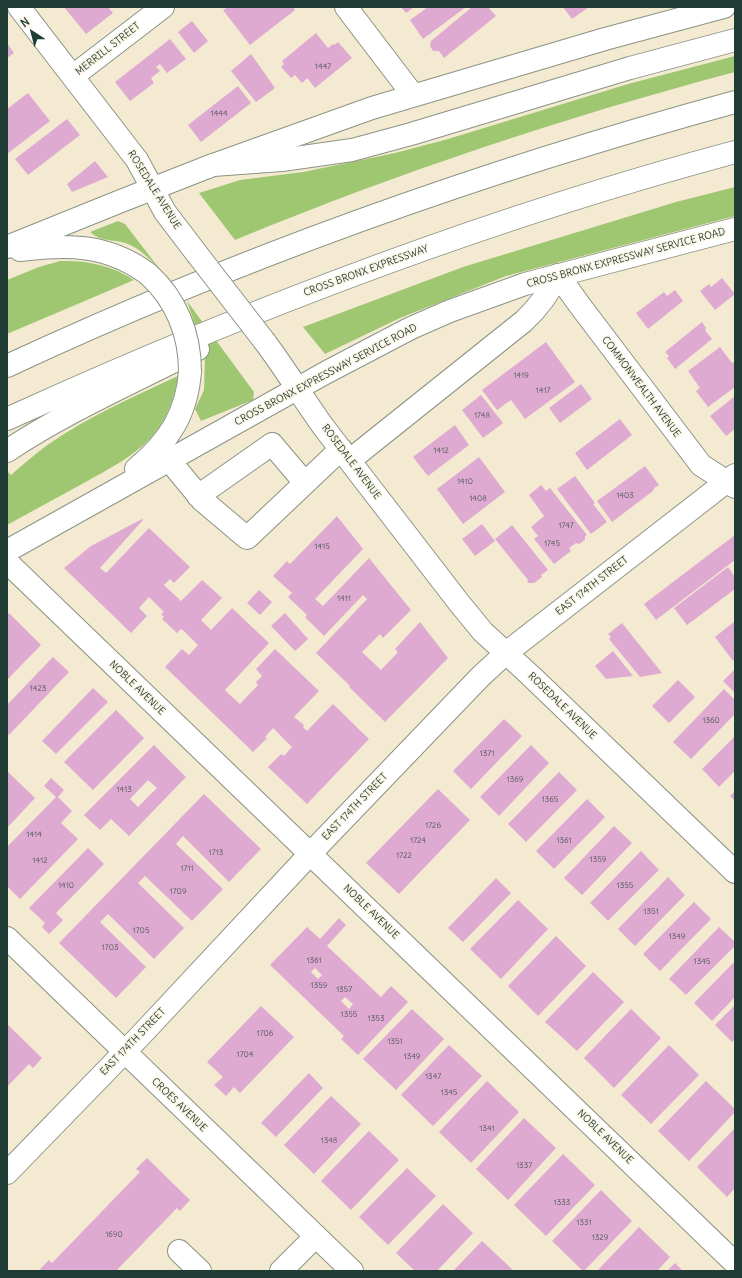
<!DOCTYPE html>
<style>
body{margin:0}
#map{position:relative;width:742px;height:1278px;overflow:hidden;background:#f4ead2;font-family:Delius,sans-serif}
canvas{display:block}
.frame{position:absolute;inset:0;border:8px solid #1f3d34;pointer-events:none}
.north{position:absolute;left:12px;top:12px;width:40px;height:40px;-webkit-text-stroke:3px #fcf5e5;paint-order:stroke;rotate:324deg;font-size:11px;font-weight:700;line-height:16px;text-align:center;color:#1f3d34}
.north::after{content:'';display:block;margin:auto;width:14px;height:18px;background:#1f3d34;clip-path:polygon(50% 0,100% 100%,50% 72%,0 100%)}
</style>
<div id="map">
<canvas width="742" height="1278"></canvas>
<div class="frame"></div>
<div class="north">N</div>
</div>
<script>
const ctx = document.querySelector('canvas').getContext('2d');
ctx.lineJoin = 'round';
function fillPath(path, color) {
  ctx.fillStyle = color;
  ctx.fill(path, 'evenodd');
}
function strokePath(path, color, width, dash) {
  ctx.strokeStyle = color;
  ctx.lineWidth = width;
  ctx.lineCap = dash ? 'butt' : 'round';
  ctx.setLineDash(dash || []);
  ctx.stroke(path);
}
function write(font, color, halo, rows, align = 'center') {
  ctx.font = font + ' Delius,sans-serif';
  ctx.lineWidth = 3;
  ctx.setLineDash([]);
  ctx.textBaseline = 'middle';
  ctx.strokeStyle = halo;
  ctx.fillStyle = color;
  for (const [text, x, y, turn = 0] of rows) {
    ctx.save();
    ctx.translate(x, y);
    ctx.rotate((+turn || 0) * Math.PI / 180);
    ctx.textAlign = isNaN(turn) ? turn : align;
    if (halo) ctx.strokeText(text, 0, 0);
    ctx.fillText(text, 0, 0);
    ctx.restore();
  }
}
fillPath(new Path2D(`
 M735,56V72C565,117 397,173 235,240L199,193L240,180L303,172L395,153L448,139L628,84Z
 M735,187V216L506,276L400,318L325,354L303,327L463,267L676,202Z
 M118,221L125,224L162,272C153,262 139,247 125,243C111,239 102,242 90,232Z
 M60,261C87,260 111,265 134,280L7,334V280L39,267Z
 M187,301L254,392L253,400L201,421L195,409L204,390L205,355Z
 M178,376C168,439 133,456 82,484C57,498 32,511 7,525V471L11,475C22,465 34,455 46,446C87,417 133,397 178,376Z`), '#9fc772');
fillPath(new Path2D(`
 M64,7H108L113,13L86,34Z
 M228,7H293L295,10L250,45L223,10Z
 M401,7H414L406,13Z
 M428,7H466L423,39L410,20Z
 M472,7H488L496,16L444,58L439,51H433L430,46L431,41Z
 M563,7H589L572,19Z
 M192,21L208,41L194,53L178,32Z
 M316,33L328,48L333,44L334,45L338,42L352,58L315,88L307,78L302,83L295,75L291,78L281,67L284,64L282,61Z
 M170,39L186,59L167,73L160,64L156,67L160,71L151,78L154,83L130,101L115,82Z
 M7,43L14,53L7,58Z
 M251,54L275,88L256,102L231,71Z
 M238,86L251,103L201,142L188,125Z
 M28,93L50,121L7,154V109Z
 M67,119L80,135L28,175L15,159Z
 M95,161L108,177L72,192L67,184Z
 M722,278L735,294L715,310L700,291L709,284L711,287Z
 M675,290L683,301L648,329L636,313L664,292L667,296Z
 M702,322L706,328L705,330L712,339L675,369L667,358L669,356L665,352Z
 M546,342L575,382L525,419L511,400L497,410L482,390Z
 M720,347L732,363L734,362L735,363V387L708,407L696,391L700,388L688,371Z
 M581,384L592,399L560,423L549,408Z
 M481,395L503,423L483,438L462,410Z
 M735,396V429L726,436L710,416Z
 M620,419L632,435L587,470L575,453Z
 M455,425L469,445L428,476L413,457Z
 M479,457L505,492L463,524L437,489Z
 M645,466L659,485L654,488L653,491L612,522L597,501Z
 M575,476L595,503L593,504L607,522L591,534L557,489Z
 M541,485L546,491L550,488L587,535L585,536V540L579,544L576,543L569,548L571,551L554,564L534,539L538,536L531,527L544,516L529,495Z
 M337,516L363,549L315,599L323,606L369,558L411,610L383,638L380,634L362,652L381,670L398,652L395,649L420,622L448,658L385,722L349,687L350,686L316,653L367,599L363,595L324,636L305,617L307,615L288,597L292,593L273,576L287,561L290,564Z
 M142,519L143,520L100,568L106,573L149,528L190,567L174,583L170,579L164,585L181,601L202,580L222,598L201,620L211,630L232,608L269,643L225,690L230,695L240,704L258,685L256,682L262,676L256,669L275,649L319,691L294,717L304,725L303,727L307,731L333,704L369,739L307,804L268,767L281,754L284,756L292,747L273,728L265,737L267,738L253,752L165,667L182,649L189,655L198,645L184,631L181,629L177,633L162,619L164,617L161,614L164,612L149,597L139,608L147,616L131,633L64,568L91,546Z
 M482,524L495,541L475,556L462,539Z
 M512,525L548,570L541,575L542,577L534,583H528L527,582L528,580L495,539Z
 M735,535V560L656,620L644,604Z
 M728,567L735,577V589L687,625L674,608Z
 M259,590L272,602L260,615L247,603Z
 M9,613L41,645L7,680V615Z
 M285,613L308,639L295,651L271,626Z
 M735,621V659L733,661L715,637Z
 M622,623L662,673L640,677L609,639L611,637L608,634Z
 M613,651L633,676L606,679L595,666Z
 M53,657L69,672L9,735L7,733V705Z
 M735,669V693L723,681Z
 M678,680L695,697L669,723L652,706Z
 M93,688L108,702L56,754L42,741Z
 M724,689L735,700V714L691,759L673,742Z
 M116,710L144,738L93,790L64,762Z
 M504,719L522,736L471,789L453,771Z
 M735,736V771L719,787L702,769Z
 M154,745L186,777L129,836L111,819L100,830L84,815ZM148,780L157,788L138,807L130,799Z
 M531,745L549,763L499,816L480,797Z
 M7,771L35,798L7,828Z
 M559,772L577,790L526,842L508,824Z
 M51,778L64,790L58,797L72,811L61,823L78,839L20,899L7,886V847L56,797L44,786Z
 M438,789L470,820L399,894L366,863Z
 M735,791V801L730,796Z
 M204,794L261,849L229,882L183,836L176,844L223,889L192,921L145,876L138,883L184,928L154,959L108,914L100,922L146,967L116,998L59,943Z
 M587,799L605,817L554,869L536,851Z
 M614,826L632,843L582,895L564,878Z
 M88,848L104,864L56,913L63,920L49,934L42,927L45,923L29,908Z
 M641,851L659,870L608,921L590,903Z
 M668,877L685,895L635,946L618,929Z
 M496,878L511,893L463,942L448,928Z
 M518,900L548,929L501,979L470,949Z
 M694,902L711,919L660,971L643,954Z
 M339,918L346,925L327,946L381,997L391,986L408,1002L358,1055L341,1039L344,1036L270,965L307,927L320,939ZM315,968L322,975L318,979L311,972ZM345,997L353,1004L349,1009L341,1001Z
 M719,927L735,942V946L686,995L669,979Z
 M556,936L586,966L538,1016L508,986Z
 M735,961V997L712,1021L694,1003Z
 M593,972L624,1002L577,1051L545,1022Z
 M735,1005V1039L732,1042L715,1025Z
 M261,1006L294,1037L240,1093L234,1087L226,1096L214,1085L223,1077L207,1062Z
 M412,1009L444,1039L396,1090L363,1059Z
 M631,1009L661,1038L614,1088L584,1058Z
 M7,1024L42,1058L33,1068L29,1064L7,1087Z
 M449,1045L482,1076L433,1126L401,1095Z
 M669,1045L699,1075L651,1124L621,1095Z
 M309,1073L323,1088L276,1137L261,1123Z
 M487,1081L519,1112L471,1163L439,1132Z
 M706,1081L735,1109V1112L689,1161L658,1131Z
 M331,1096L361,1124L314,1174L284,1145Z
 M524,1118L556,1148L508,1200L476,1169Z
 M735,1128V1188L727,1197L697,1167Z
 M369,1131L399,1160L351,1210L321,1181Z
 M563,1154L595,1185L546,1236L514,1205Z
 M147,1158L190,1200L180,1211L177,1208L116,1271H42L40,1269L49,1260L52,1263L140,1172L136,1169Z
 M407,1168L436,1196L388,1245L359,1217Z
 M601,1190L632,1221L584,1271H583L552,1241Z
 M443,1204L473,1233L437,1271H415L396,1253Z
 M639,1227L670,1257L657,1271H597Z
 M482,1241L512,1269L510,1271H453Z
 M675,1263L683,1271H667Z`), '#dfaad1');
const minor = new Path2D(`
 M19,7L137,160L165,212L197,254
 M346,7L413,95
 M73,76L163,7
 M265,342C286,370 304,400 325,429L460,604L483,632L530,675L735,872
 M169,460L202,500L247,538L341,449
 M350,460L524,321C539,307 549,293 558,275L581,307L701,465L735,487
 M198,496L272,444L305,483
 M7,562L735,1263
 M7,938L352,1271
 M179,1251L200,1271
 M281,1271L316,1236`);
const major = new Path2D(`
 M7,247L121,201L213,165L372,108L605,39L724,7
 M20,250C67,244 108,244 148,274
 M136,469C169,441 187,414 190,371
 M7,551L327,372L411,328L450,311L525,284L735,229
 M7,1173L142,1034L310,854L481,676L506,653L735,475`);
const highway = new Path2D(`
 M213,165L282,160L352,150L411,134L630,68L735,40
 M7,366C241,257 486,170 735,102
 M7,419C242,312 485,219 735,152
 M7,451C67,411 134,382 198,349`);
strokePath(minor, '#8a9483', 24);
strokePath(major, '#8a9483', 24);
strokePath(highway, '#8a9483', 24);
strokePath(minor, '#fff', 22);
strokePath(major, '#fff', 22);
strokePath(highway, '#fff', 22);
const minorBridge = new Path2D(`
 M197,254L265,342`);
const majorBridge = new Path2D(`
 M148,274C176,299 190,334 190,371`);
strokePath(minorBridge, '#8a9483', 24, []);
strokePath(majorBridge, '#8a9483', 24, []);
strokePath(minorBridge, '#fff', 22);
strokePath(majorBridge, '#fff', 22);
write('8px', '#4f585b', null, [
 ["1447",323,67],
 ["1444",219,114],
 ["1419",521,376],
 ["1417",543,391],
 ["1748",482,416],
 ["1412",441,451],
 ["1410",465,482],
 ["1403",625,496],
 ["1408",478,499],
 ["1747",566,526],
 ["1745",552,544],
 ["1415",322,547],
 ["1411",344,599],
 ["1423",38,689],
 ["1360",711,721],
 ["1371",487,754],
 ["1369",515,780],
 ["1413",124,790],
 ["1365",550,800],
 ["1726",433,826],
 ["1414",34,835],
 ["1724",418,841],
 ["1361",564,841],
 ["1713",216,853],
 ["1722",404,856],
 ["1359",598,860],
 ["1412",40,861],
 ["1711",187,869],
 ["1410",66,886],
 ["1355",625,886],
 ["1709",178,892],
 ["1351",651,912],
 ["1705",141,931],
 ["1349",677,937],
 ["1703",110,948],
 ["1361",314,961],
 ["1345",702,962],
 ["1359",319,986],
 ["1357",344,990],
 ["1355",349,1015],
 ["1353",376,1019],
 ["1706",265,1034],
 ["1351",395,1042],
 ["1704",245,1055],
 ["1349",412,1057],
 ["1347",433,1077],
 ["1345",449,1093],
 ["1341",487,1129],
 ["1348",329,1141],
 ["1337",524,1166],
 ["1333",562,1203],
 ["1331",584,1223],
 ["1690",114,1235],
 ["1329",600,1238]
]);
write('10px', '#1f3d34', '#fcf5e5', [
 ["MERRILL STREET",108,49,-38],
 ["ROSEDALE AVENUE",154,190,58],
 ["CROSS BRONX EXPRESSWAY SERVICE ROAD",626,258,-15],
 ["CROSS BRONX EXPRESSWAY",366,271,-20],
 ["CROSS BRONX EXPRESSWAY SERVICE ROAD",326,375,-28],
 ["COMMONWEALTH AVENUE",641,387,53],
 ["ROSEDALE AVENUE",351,462,53],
 ["EAST 174TH STREET",592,586,-38],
 ["NOBLE AVENUE",137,688,44],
 ["ROSEDALE AVENUE",562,706,44],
 ["EAST 174TH STREET",355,807,-46],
 ["NOBLE AVENUE",371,912,44],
 ["EAST 174TH STREET",133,1042,-46],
 ["CROES AVENUE",179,1105,44],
 ["NOBLE AVENUE",605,1137,44]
]);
</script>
